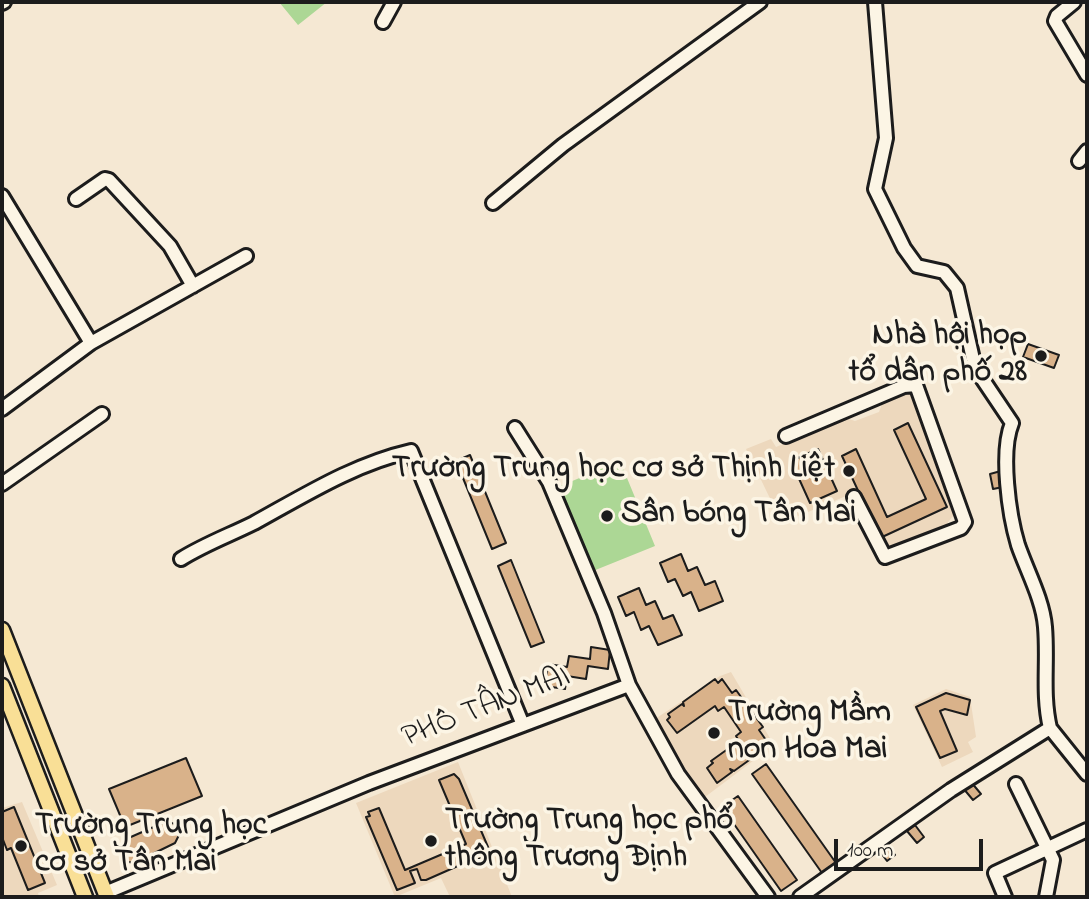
<!DOCTYPE html>
<meta charset="utf-8">
<style>
body{margin:0}
#map{position:relative;width:1089px;height:899px;overflow:hidden;background:#f5e8d3;font-family:"Indie Flower",sans-serif}
canvas{display:block}
.frame{position:absolute;inset:0;border:4px solid #1c1c1c;pointer-events:none}
.scale{position:absolute;left:834px;top:839px;width:149px;height:32px;box-sizing:border-box;border:4px solid #1c1c1c;border-top:0;padding-left:9px;font-size:21px;line-height:24px;white-space:nowrap;color:#1c1c1c;-webkit-text-stroke:5px #fcf5e5;paint-order:stroke}
</style>
<div id="map">
<canvas width="1089" height="899"></canvas>
<div class="frame"></div>
<div class="scale">100 m</div>
</div>
<script>
const ctx = document.querySelector('canvas').getContext('2d');
ctx.lineJoin = 'round';
function fillPath(path, color) {
  ctx.fillStyle = color;
  ctx.fill(path, 'evenodd');
}
function strokePath(path, color, width, dash) {
  ctx.strokeStyle = color;
  ctx.lineWidth = width;
  ctx.lineCap = dash ? 'butt' : 'round';
  ctx.setLineDash(dash || []);
  ctx.stroke(path);
}
function write(font, color, halo, rows, align = 'center') {
  ctx.font = font + ' "Indie Flower",sans-serif';
  ctx.lineWidth = 7;
  ctx.setLineDash([]);
  ctx.textBaseline = 'middle';
  ctx.strokeStyle = halo;
  ctx.fillStyle = color;
  for (const [text, x, y, turn = 0] of rows) {
    ctx.save();
    ctx.translate(x, y);
    ctx.rotate((+turn || 0) * Math.PI / 180);
    ctx.textAlign = isNaN(turn) ? turn : align;
    if (halo) ctx.strokeText(text, 0, 0);
    ctx.fillText(text, 0, 0);
    ctx.restore();
  }
}
fillPath(new Path2D(`
 M907,390L915,394L956,512L946,525L888,548L880,544L853,493L782,523L746,449L771,439L776,447L846,418L855,421L879,412L883,401Z
 M731,672L774,745L705,797L652,721L720,676Z
 M946,689L970,697L976,737L968,742L973,752L942,767L913,705Z
 M458,762L512,897H450L441,878L395,897L356,803Z
 M22,802L57,885L38,893L39,897H2V808Z`), '#edd8bd');
fillPath(new Path2D(`
 M279,2H327L298,25Z
 M620,461L655,546L593,571L558,487Z`), '#acd795');
const building = new Path2D(`
 M1028,344L1059,355L1054,368L1023,357Z
 M908,423L947,507L880,538L842,456L856,449L887,517L926,499L894,430Z
 M818,449L837,491L810,503L791,461Z
 M470,455L506,543L492,549L456,461Z
 M1008,469V486L993,489L990,474Z
 M681,554L688,571L697,567L705,585L715,581L723,601L699,611L691,592L683,596L675,579L668,582L660,563Z
 M511,560L544,642L531,647L498,566Z
 M639,588L646,605L655,601L663,619L673,615L682,635L658,645L649,626L641,630L634,612L626,616L618,597Z
 M591,647L610,650L608,669L588,666L586,679L567,676L565,689L545,686L548,664L567,667L569,656L590,659Z
 M715,679L718,683L722,679L732,693L736,690L763,727L759,730L768,743L764,745L766,748L734,771L730,769L732,772L717,783L707,768L713,763L711,761L739,741L736,736L741,732L724,707L718,711L715,706L677,733L667,720L670,717L668,714L682,704L684,706L683,702Z
 M946,693L970,700L967,715L945,709L940,711L957,751L940,758L916,707Z
 M186,758L202,796L125,827L109,789Z
 M766,764L836,863L822,873L752,774Z
 M454,774L459,779L491,854L469,863L464,851L460,852L464,862L460,865L426,880H421L417,869L410,871L415,883L397,890L366,817L370,816L368,812L379,808L405,870L466,844L439,780Z
 M971,782L981,794L973,800L963,788Z
 M738,796L797,880L781,891L722,807Z
 M14,807L45,883L28,890L11,848L7,850L2,837V812Z
 M165,822L176,824L180,833L175,843L134,863L123,861L118,851L124,840Z
 M915,825L924,837L917,843L907,831Z
 M885,843L895,855L887,861L878,849Z`);
fillPath(building, '#d9b28a');
strokePath(building, '#1c1c1c', 2);
const minor = new Path2D(`
 M875,2L886,138L875,189L904,248L917,266L944,272L957,288L975,368L1012,423C1000,452 1009,515 1018,545C1027,571 1043,600 1045,627C1048,662 1042,694 1050,728
 M1074,2L1057,16L1055,21L1087,75
 M2,3L4,2
 M383,22L394,2
 M1079,161L1087,151
 M2,196L91,343
 M76,199L105,179L109,180L170,246L193,286
 M493,203L563,145L760,2
 M2,409L91,343L246,256
 M515,428L549,482L604,613L629,685L678,774L768,897
 M786,436L904,386L916,385L965,522L961,528L885,557L854,497
 M2,484L102,414
 M181,559C205,544 230,535 254,523C305,495 354,464 411,451L523,725
 M1050,728L1087,774
 M1016,784L1053,860L1046,897
 M105,893L369,783L629,685
 M800,897L951,790L1050,728
 M1005,897L995,873L1087,830`);
const major = new Path2D(`
 M2,630L107,897
 M2,686L85,897`);
strokePath(minor, '#1c1c1c', 18);
strokePath(major, '#1c1c1c', 19);
strokePath(minor, '#fcf5e5', 12);
strokePath(major, '#f9df96', 14);
for (const [x, y, r, color] of [
 [1041,356,7,"#1c1c1c"],
 [849,471,7,"#1c1c1c"],
 [607,516,7,"#1c1c1c"],
 [714,733,7,"#1c1c1c"],
 [431,841,7,"#1c1c1c"],
 [21,846,7,"#1c1c1c"]
]) {
  const dot = new Path2D();
  dot.arc(x, y, r, 0, 2 * Math.PI);
  ctx.fillStyle = color;
  ctx.fill(dot);
  strokePath(dot, '#fcf5e5', 2.5);
}
write('bold 32px', '#1c1c1c', '#fcf5e5', [
 ["Nhà hội họp",1027,338,"right"],
 ["tổ dân phố 28",1027,375,"right"],
 ["Trường Trung học cơ sở Thịnh Liệt",835,471,"right"],
 ["Sân bóng Tân Mai",621,516],
 ["Trường Mầm",728,715],
 ["non Hoa Mai",728,752],
 ["Trường Trung học phổ",445,823],
 ["thông Trương Định",445,860],
 ["Trường Trung học",35,828],
 ["cơ sở Tân Mai",35,865]
], 'left');
write('32px', '#1c1c1c', '#fcf5e5', [
 ["PHỐ TÂN MAI",487,709,-21]
]);
</script>
